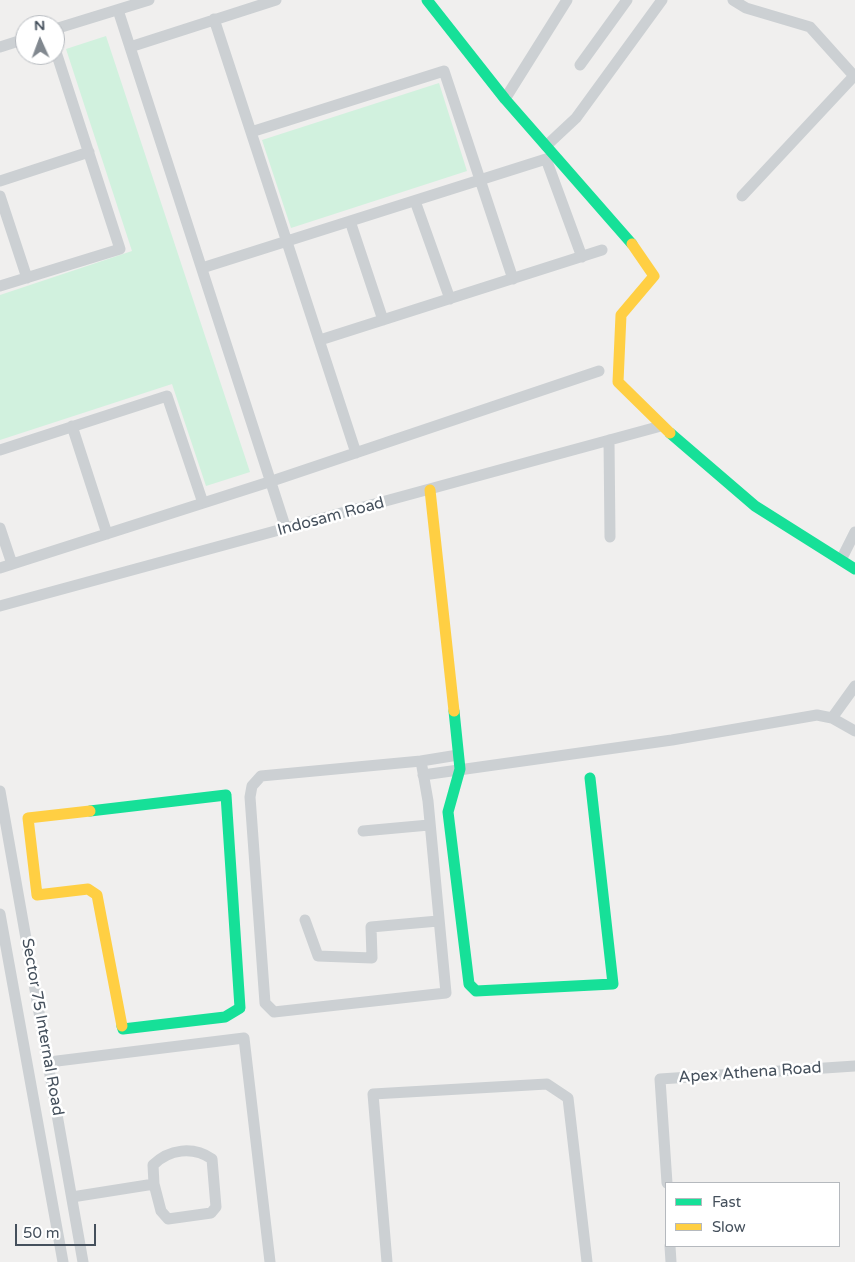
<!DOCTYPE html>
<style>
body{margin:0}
#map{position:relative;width:855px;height:1262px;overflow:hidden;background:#f0efee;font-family:"Varela Round",sans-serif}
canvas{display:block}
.legend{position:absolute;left:665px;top:1182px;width:175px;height:65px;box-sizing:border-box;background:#fff;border:1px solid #b5b9be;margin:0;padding:6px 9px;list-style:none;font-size:15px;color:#45505c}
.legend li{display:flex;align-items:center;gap:10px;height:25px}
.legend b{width:25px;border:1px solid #b5b9be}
.north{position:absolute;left:15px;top:15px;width:50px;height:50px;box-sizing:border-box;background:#fff;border:1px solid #b5b9be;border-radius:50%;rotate:358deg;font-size:14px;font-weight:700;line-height:20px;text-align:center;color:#45505c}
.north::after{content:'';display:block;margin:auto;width:18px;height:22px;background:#81888f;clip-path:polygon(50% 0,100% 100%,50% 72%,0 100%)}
.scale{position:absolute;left:15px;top:1224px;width:81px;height:22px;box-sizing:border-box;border:2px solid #45505c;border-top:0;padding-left:6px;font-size:15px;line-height:18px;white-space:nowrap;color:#45505c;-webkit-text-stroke:4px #fff;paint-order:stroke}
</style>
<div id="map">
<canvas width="855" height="1262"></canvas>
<ul class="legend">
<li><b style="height:6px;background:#16e098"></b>Fast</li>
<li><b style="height:6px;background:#ffcf43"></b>Slow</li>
</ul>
<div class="north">N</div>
<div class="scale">50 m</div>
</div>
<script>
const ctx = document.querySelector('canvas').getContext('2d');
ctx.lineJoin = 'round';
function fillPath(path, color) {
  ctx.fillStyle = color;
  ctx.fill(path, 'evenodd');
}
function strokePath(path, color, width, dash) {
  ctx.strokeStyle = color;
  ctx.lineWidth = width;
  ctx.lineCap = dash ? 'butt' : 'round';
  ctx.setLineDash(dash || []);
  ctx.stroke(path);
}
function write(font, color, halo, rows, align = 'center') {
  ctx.font = font + ' "Varela Round",sans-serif';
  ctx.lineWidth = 5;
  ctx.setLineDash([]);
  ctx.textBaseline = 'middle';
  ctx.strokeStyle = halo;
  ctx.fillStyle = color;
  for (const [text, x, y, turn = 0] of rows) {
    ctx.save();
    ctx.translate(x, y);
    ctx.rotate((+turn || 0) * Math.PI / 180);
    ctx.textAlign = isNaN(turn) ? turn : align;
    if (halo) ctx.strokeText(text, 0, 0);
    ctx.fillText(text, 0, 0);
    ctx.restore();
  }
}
fillPath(new Path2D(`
 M106,36L250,472L206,486L172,384L0,440V295L132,251L66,49Z
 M439,83L467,171L291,228L262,140Z`), '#d1f1de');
strokePath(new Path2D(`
 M733,0L746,8L810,27L855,77
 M118,10L286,529
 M214,19L356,453
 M55,29L149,0
 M0,47L25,39
 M130,47L276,0
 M580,65L627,0
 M505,99L567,0
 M251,132L444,71L513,279
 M546,146L576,118L662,0
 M0,181L89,152
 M0,196L27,278
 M742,196L854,76
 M415,201L450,299
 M350,221L383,320
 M202,268L546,159L582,257
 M0,286L120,249L55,49
 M320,340L602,250
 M72,426L107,534
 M609,440L610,537
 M0,450L167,396L203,503
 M0,528L12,564
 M841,560L855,532
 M0,568L272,481L599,371
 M0,606L661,426
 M832,718L855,686
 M421,761L428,801L446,993L274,1012L265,1003L250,797L252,786L261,776L421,761L458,755
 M423,775L672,740L817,715L832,718L855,731
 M0,791L83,1262
 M363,831L429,825
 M0,914L63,1262
 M305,920L318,956L372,958L371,927L438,921
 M49,1062L244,1038L270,1262
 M667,1183L660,1079L855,1066
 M72,1197L154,1184L153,1165C169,1149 193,1146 212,1159L216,1207L211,1213L168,1219L161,1211L154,1184
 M670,1246L671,1262
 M387,1262L373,1094L547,1084L568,1098L587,1262`), '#ccd0d3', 11);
strokePath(new Path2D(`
 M427,0L505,99L632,244
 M670,433L755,506L855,569
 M454,711L460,769L448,812L469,984L476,991L613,984L590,778
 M90,811L226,795
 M122,1026L123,1029L225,1017L240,1008L226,795`), '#16e098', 11);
strokePath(new Path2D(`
 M632,244L654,276L621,315L618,382L670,433
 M430,490L454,711
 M90,811L28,818L37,895L88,889L97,895L122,1026`), '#ffcf43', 11);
write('16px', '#45505c', '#fff', [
 ["Indosam Road",331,517,-15],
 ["Sector 75 Internal Road",42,1027,80],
 ["Apex Athena Road",750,1073,-4]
]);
</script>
